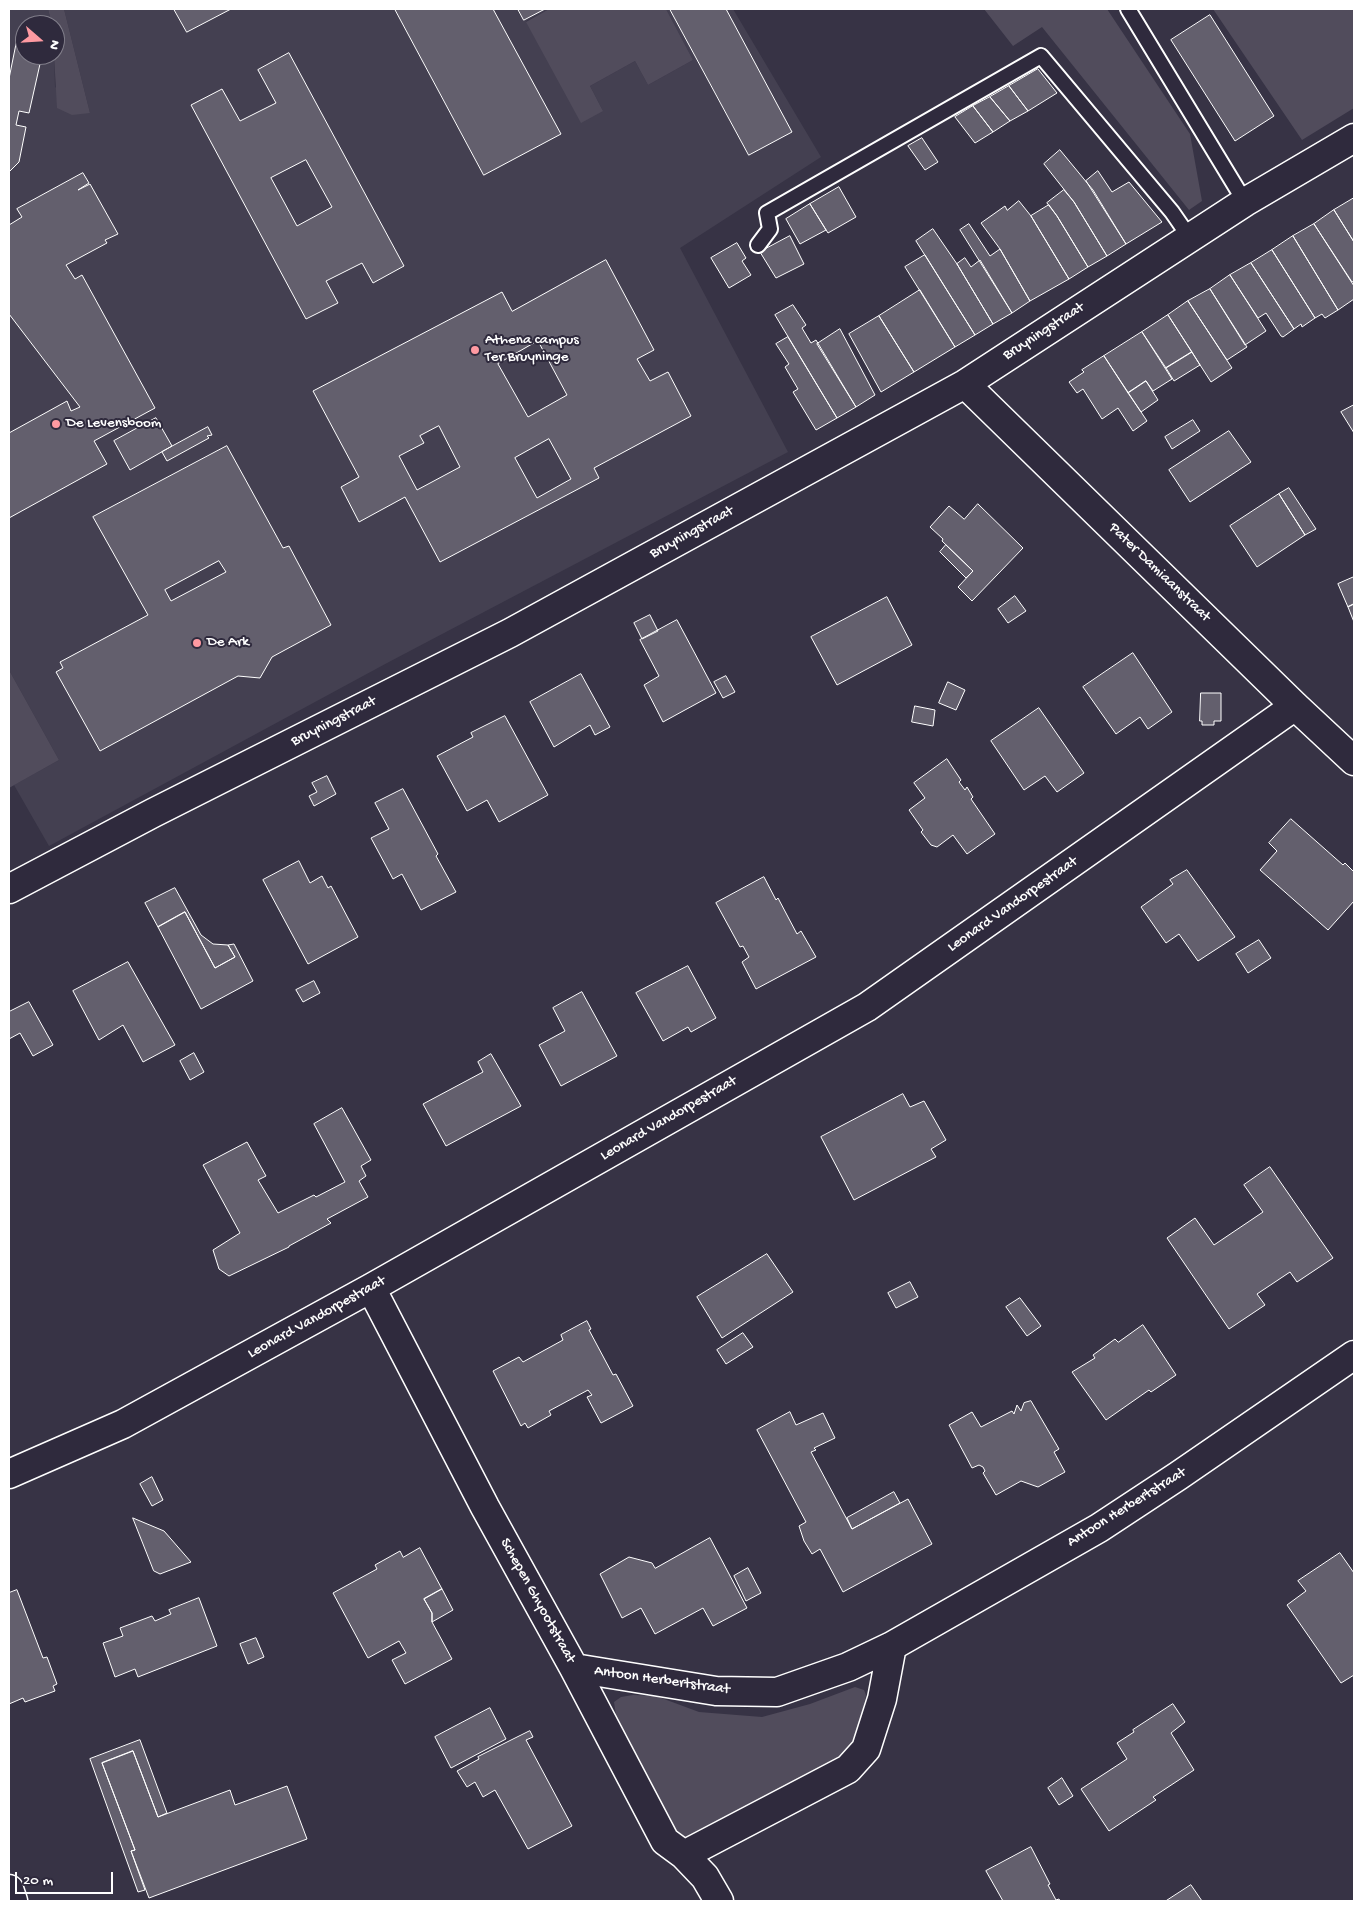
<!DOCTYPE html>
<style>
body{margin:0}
#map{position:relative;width:1363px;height:1910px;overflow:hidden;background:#373345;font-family:"Gochi Hand",sans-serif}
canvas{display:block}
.frame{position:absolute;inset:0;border:10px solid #fff;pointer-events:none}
.north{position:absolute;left:15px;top:15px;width:50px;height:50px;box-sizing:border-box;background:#2f2a3d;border:1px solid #827f8b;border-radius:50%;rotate:109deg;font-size:14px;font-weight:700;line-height:20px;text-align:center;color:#fff}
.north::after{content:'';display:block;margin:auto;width:18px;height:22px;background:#ff9aa2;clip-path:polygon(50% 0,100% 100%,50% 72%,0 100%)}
.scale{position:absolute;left:15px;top:1872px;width:98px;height:22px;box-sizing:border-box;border:2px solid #fff;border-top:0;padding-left:6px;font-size:15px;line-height:18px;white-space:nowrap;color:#fff;-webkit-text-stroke:4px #2f2a3d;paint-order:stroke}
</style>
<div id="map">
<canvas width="1363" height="1910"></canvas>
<div class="frame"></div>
<div class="north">N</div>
<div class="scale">20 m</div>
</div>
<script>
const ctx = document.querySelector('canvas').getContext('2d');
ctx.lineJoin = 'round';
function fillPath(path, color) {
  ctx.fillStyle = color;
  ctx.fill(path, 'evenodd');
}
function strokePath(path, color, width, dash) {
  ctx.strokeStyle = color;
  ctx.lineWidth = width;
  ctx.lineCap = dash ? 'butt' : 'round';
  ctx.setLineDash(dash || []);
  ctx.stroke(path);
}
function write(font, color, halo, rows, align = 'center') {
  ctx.font = font + ' "Gochi Hand",sans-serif';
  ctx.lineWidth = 4;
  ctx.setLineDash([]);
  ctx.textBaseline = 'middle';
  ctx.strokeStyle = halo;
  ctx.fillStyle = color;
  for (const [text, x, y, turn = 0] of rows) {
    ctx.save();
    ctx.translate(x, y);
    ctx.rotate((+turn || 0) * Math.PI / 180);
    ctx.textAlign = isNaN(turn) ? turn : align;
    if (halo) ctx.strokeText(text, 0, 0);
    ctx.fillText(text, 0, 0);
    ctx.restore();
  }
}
fillPath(new Path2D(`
 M9,9H48L52,25H25V55H54L55,87L90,113L64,9H549L526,21L603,111L590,86L635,61L648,85L693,60L666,9H733L821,157L680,248L788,452L387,663L49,846L14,785L59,760L9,670Z`), '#444051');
fillPath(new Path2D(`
 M48,9H64L90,113L72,115L57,108L54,55L55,25H52Z
 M549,9H666L693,60L648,85L635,61L590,86L603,111L581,123L526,22Z
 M984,9H1107L1190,134L1202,201L1189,210L1042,27L1013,46Z
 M1213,9H1354V108L1302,140Z
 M9,670L59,760L9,788Z
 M855,1687L864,1690L866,1695L857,1735L849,1752L689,1838L682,1840L677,1835L626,1734L617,1722L614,1702L621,1697L633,1695L656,1696L699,1712L762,1717L810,1704Z`), '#514c5c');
const building = new Path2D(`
 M174,9H231L187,32Z
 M395,9H493L561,134L484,175Z
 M518,9H545L524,20Z
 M670,9H726L792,132L749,155Z
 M1210,15L1274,116L1235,141L1171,40Z
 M19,31L25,32V55H42L29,113L19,111L16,125L26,127L19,162L9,172V79Z
 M289,53L404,266L373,283L362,263L326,281L338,303L306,319L191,105L222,89L240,121L276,103L258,70ZM306,160L332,207L297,226L271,178Z
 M1038,69L1057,93L1028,111L1009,86Z
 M1009,86L1028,111L1010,121L990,97Z
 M990,97L1010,121L993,132L973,106Z
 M973,106L993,132L975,143L955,117Z
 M922,138L938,162L925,170L908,146Z
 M1060,150L1093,190L1126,244L1107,256L1074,202L1044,164Z
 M1098,171L1112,192L1129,182L1162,222L1126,244L1086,181Z
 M83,173L89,183L78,190L90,184L118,234L105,240L107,243L66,265L75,279L82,275L155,408L94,441L107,464L9,518V433L67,401L71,411L80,407L9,314V225L22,217L17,209Z
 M839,187L856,217L828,233L810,204Z
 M1064,190L1074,202L1107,256L1088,267L1057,216L1047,203Z
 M1354,198V242L1334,210Z
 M1019,201L1031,216L1069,279L1030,301L1000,249L981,223L1005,206L1007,210Z
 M810,204L826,230L800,244L786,219Z
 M1049,205L1057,216L1088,267L1069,279L1031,216Z
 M1334,210L1354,242V281L1352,282L1314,224Z
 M969,224L990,256L1000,249L1030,301L1012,313L960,230Z
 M1314,224L1354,286V299L1338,310L1293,236Z
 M933,229L957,264L993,324L975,335L916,241Z
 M790,236L804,264L776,278L760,252Z
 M1293,236L1338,310L1325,318L1322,314L1315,318L1272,250Z
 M737,243L746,258L742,261L751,275L729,288L711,258Z
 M1272,250L1315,318L1302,327L1301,324L1294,329L1251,263Z
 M925,255L975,335L955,347L905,267Z
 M965,258L971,267L980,260L1012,313L993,324L957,264Z
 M606,260L654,350L637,359L650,381L668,372L691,416L594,468L599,478L440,562L405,497L359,522L341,487L359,477L313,391L502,292L512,311ZM538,341L567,395L528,417L498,364ZM439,426L460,467L417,490L399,456L424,443L420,436ZM549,439L571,479L537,498L515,458Z
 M1251,263L1294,329L1283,337L1281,336L1266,313L1258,318L1230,275Z
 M1230,275L1266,331L1245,345L1210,289Z
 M1210,289L1247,347L1227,360L1188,301Z
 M920,290L955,347L914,372L879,316Z
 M1188,301L1232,368L1211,382L1168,315Z
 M793,305L806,325L802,328L811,343L816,340L856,407L837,418L775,315Z
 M1168,315L1192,352L1166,368L1142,332Z
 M879,316L914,372L881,392L849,334Z
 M840,329L875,395L856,407L817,344Z
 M1142,332L1172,379L1153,391L1146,381L1128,393L1104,356Z
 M788,337L837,418L816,430L793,392L798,389L785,367L789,364L776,344Z
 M1192,352L1200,365L1174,381L1166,368Z
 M1104,356L1147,421L1133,431L1118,408L1102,419L1083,389L1077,393L1069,382L1084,372L1082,370Z
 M1146,381L1158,400L1141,412L1128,393Z
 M1354,405V433L1341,412Z
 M156,418L172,446L130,470L114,441Z
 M1193,420L1200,431L1172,449L1165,437Z
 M208,427L212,435L207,436L209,438L167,461L162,452Z
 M1229,431L1251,462L1190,502L1169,470Z
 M227,446L283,548L289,546L331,625L272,657L260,678L238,676L100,751L56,672L63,668L60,662L148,615L93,517ZM219,561L226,572L171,601L165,590Z
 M1289,488L1316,529L1305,535L1279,494Z
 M1279,494L1305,535L1257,567L1230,526Z
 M978,504L1023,548L972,601L958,587L973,571L942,541L943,539L930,527L949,506L964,519Z
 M946,545L973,571L966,578L940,552Z
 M1354,577V604L1348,607L1338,584Z
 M1015,596L1026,611L1008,623L998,609Z
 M887,597L912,645L837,685L811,637Z
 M1354,604V622L1348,607Z
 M650,615L658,631L642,639L634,623Z
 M677,620L716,693L663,722L644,685L659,676L640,640Z
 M1133,653L1172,712L1148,729L1140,717L1116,734L1083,687Z
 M581,674L610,727L595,735L590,725L554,747L530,702Z
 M726,676L735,692L723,698L714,682Z
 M948,682L965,690L956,710L939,703Z
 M1201,693H1221V721H1214V725H1202V721H1200Z
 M915,706L935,710L933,726L912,722Z
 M1039,708L1084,773L1057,792L1045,776L1024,790L991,741Z
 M505,716L548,795L499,822L487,800L467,811L437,756L473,737L471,733Z
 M947,759L961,780L959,782L965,790L967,787L973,797L971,799L995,834L967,854L953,835L937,847L931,845L921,832L923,830L909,810L925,798L914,783Z
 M327,776L336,794L314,806L309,796L317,792L312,783Z
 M403,789L438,854L436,856L456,892L421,910L402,874L393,879L371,838L389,829L375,803Z
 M1291,819L1343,865L1345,863L1354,872V901L1328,930L1260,870L1277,851L1269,843Z
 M299,861L310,883L322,876L328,888L331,886L358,937L308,964L263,880Z
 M1187,870L1235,937L1198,961L1179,934L1166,943L1141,907L1173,884L1170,880Z
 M764,877L776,900L778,898L797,934L801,931L816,957L756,989L742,962L749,957L743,946L740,947L716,903Z
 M175,888L201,935L213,944L228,945L235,957L215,968L185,912L158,927L145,903Z
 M185,912L215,968L235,957L228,945L234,944L253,981L201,1009L158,927Z
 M1259,940L1271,958L1248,973L1236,954Z
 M128,962L175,1045L143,1062L123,1025L99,1040L73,991Z
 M688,966L716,1018L691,1032L688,1027L663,1041L636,993Z
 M314,981L320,993L303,1002L296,990Z
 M582,992L617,1056L561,1086L539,1045L565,1031L553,1008Z
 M29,1002L53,1045L33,1056L20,1033L9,1039V1012Z
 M194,1053L204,1072L190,1080L180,1061Z
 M491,1054L521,1106L446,1146L423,1104L483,1072L478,1062Z
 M903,1094L910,1107L924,1101L946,1140L931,1149L936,1157L854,1200L821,1137Z
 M342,1108L371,1160L361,1166L366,1176L359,1181L368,1197L327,1219L331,1223L289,1246V1247L229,1276L219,1269L213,1250L240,1233L203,1165L247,1142L266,1176L258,1180L278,1213L314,1195L316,1197L345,1182L314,1124Z
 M1270,1167L1333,1258L1297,1282L1290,1272L1257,1294L1265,1305L1229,1329L1167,1238L1195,1218L1214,1245L1263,1212L1244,1185Z
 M767,1254L793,1292L722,1338L697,1297Z
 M910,1282L918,1297L896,1308L888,1293Z
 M1020,1298L1041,1326L1027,1336L1006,1307Z
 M587,1321L591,1329L589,1330L613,1375L616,1374L633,1406L601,1423L587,1397L592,1395L588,1390L549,1411L551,1415L528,1428L525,1423L521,1426L493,1371L519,1357L523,1362L563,1340L561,1335Z
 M1143,1325L1176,1375L1151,1392L1149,1390L1106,1420L1072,1372L1095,1358L1093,1355L1115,1339L1118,1342Z
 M743,1333L753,1347L726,1364L717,1350Z
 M1031,1401L1059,1449L1054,1452L1065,1472L1038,1487L1021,1481L996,1495L983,1473L985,1471L983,1467L979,1465L972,1468L949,1425L972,1412L981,1427L1012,1411L1014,1414L1017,1405L1021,1411L1024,1403Z
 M790,1412L796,1425L823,1413L835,1438L814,1448L816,1450L811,1452L852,1529L908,1499L932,1544L843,1592L820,1549L812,1554L804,1541L799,1526L806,1522L757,1430Z
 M152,1477L163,1500L152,1506L140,1484Z
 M894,1492L900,1503L852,1529L847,1518Z
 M133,1518L164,1531L191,1562L160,1574L154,1571Z
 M710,1538L747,1608L713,1626L703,1608L655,1634L641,1608L622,1618L600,1574L629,1557L652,1563L655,1568Z
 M420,1548L442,1589L424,1599L432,1613V1622L452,1659L405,1684L392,1660L406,1653L399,1641L368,1658L333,1593L377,1569L375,1565L400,1551L403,1557Z
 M1340,1553L1354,1573V1675L1341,1683L1287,1605L1306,1591L1298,1581Z
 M748,1568L761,1593L746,1601L734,1576Z
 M442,1589L453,1610L432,1622V1613L424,1599Z
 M17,1590L43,1658L47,1657L57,1684L53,1686L55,1691L25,1702L23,1698L9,1704V1593Z
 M199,1598L217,1646L138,1677L135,1669L115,1677L103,1643L123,1636L120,1628L152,1616L155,1621L171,1614L169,1610Z
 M256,1638L264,1657L248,1664L240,1644Z
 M1173,1704L1185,1722L1171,1733L1194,1770L1153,1797L1156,1800L1109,1831L1081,1789L1127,1759L1117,1743L1134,1732L1133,1730Z
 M490,1708L506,1739L451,1768L435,1737Z
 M530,1731L533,1737L526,1740L572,1826L528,1849L495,1790L483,1797L475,1782L467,1787L457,1771L479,1759L478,1757Z
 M140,1740L167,1813L158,1817L133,1751L102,1763L135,1850L131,1851L145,1890L138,1892L90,1759Z
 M133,1751L158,1817L230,1790L235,1805L287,1786L307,1839L149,1898L131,1851L135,1850L102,1763Z
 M1062,1778L1073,1796L1059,1805L1048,1788Z
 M1031,1847L1050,1884L1048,1885L1056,1900L1059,1899L1060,1901H1003L986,1871Z
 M1191,1885L1202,1901H1166Z`);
fillPath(building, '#635f6d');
strokePath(building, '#fff', 1);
const lane = new Path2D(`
 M1128,9L1245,202
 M758,245L770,229L767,213L1041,56L1172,212L1190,238`);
const street = new Path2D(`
 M965,384L1295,706L1354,761
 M9,889L153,813L510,633L965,384L1245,202L1354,138
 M371,1288L485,1507L574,1668L665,1841L684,1855L705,1877L719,1901
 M9,1474L123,1424L371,1288L867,1007L1295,706
 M574,1668L716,1691L777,1692L848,1667L892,1646L1099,1528L1178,1476L1354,1355
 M684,1855L848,1769L866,1749L882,1699L892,1646
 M9,1889L13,1901`);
strokePath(lane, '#fff', 18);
strokePath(street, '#fff', 31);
strokePath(lane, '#2f2a3d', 14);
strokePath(street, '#2f2a3d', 28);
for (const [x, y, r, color] of [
 [475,350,5,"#ff9aa2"],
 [56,424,5,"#ff9aa2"],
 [197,643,5,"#ff9aa2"]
]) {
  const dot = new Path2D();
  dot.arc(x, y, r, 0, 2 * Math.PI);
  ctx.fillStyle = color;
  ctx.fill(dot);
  strokePath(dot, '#2f2a3d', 2);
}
write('15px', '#fff', '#2f2a3d', [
 ["Bruyningstraat",1044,332,-33],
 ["Bruyningstraat",692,533,-29],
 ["Pater Damiaanstraat",1159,573,44],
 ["Bruyningstraat",334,722,-27],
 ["Leonard Vandorpestraat",1013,905,-35],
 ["Leonard Vandorpestraat",669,1119,-30],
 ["Leonard Vandorpestraat",317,1318,-29],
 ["Antoon Herbertstraat",1127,1508,-32],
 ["Schepen Ghyootstraat",537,1601,61],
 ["Antoon Herbertstraat",662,1681,8]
]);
write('15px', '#fff', '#2f2a3d', [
 ["Athena campus",485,341],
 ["Ter Bruyninge",485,358],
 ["De Levensboom",66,424],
 ["De Ark",207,643]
], 'left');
</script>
